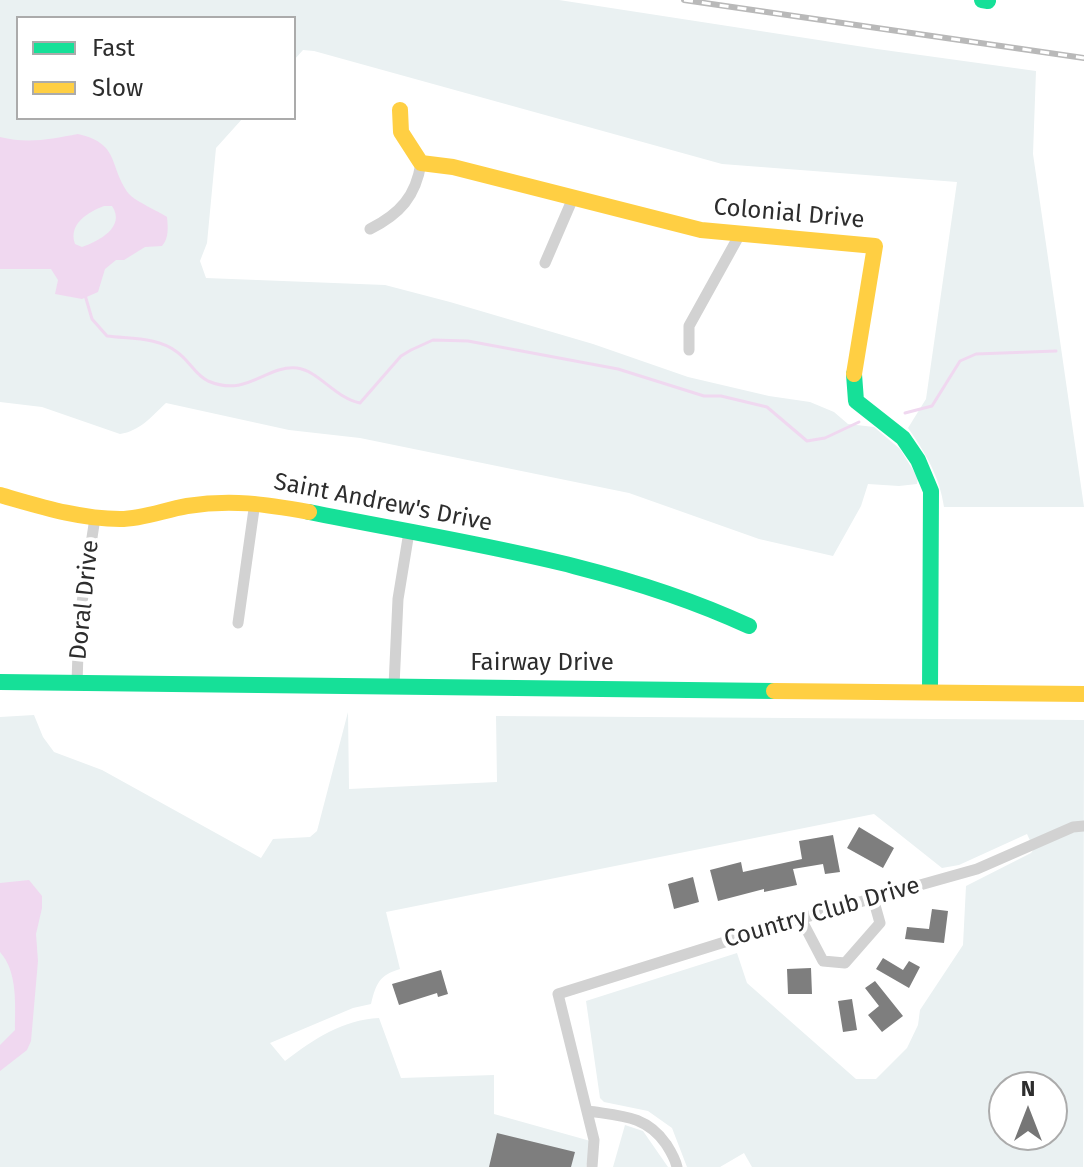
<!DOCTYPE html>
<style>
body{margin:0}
#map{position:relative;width:1084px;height:1167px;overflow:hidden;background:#fff;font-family:"Fira Sans",sans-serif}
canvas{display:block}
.legend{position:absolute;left:16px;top:16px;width:280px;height:104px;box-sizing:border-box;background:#fff;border:2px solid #ababab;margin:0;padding:10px 14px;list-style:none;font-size:24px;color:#2d2d2d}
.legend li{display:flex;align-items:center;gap:16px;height:40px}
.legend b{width:40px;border:2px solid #ababab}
.north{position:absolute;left:988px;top:1071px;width:80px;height:80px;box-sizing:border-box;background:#fff;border:2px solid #ababab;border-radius:50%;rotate:0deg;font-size:22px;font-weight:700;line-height:32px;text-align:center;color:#2d2d2d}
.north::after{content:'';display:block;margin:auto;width:28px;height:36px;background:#767676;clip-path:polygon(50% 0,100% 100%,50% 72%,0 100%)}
</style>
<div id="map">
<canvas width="1084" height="1167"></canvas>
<ul class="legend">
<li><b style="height:10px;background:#16e098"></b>Fast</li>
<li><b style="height:10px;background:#ffcf43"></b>Slow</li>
</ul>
<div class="north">N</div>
</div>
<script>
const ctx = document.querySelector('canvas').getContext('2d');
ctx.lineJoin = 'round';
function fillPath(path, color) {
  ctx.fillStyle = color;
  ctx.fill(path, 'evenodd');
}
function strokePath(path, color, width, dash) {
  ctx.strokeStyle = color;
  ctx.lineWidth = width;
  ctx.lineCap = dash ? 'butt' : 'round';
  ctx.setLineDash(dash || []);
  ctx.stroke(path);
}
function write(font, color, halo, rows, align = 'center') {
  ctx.font = font + ' "Fira Sans",sans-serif';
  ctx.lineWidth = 8;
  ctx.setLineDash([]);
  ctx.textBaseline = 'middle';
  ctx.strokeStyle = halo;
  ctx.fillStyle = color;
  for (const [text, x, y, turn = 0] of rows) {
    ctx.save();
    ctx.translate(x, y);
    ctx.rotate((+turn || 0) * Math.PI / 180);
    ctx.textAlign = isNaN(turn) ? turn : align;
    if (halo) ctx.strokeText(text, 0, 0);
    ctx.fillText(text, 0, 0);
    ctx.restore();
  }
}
fillPath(new Path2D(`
 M0,0H559L877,49L1036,71L1033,154L1084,507H944C940,477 925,452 908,428L926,399L957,182L722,164L314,51L303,50L294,60V18H18V118H243L216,148L207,243L200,261L206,278L385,285L450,302L593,344L688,377L769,396L810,402L834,412L848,424L874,427L900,449L918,478L917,484L899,486L868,484L861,506L833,556L759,539L629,493L360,438L289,430L166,403C151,417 140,431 120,434L42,407L0,402Z
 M348,712L349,789L497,782L496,716L1084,720L1083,1167H752L744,1153L720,1167H687L672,1128L648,1111L604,1102L600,1098L586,1001L737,953L747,983L856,1079H876L907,1048L918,1025L920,1010L963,945L966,886L1031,853L1034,849L1027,834L959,865L942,868L874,814L386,912L400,969C379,975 376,984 371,1004L353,1008L270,1043L285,1061C314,1039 342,1020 379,1018L401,1078L494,1075V1114L594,1142L586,1167H0V717L34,715L43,737L54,752L102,770L261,858L273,839L310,837L317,831ZM1004,1087H1052V1135H1004Z
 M625,1125L643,1131L668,1167H613Z`), '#eaf1f2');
fillPath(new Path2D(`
 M78,134C121,144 108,166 129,194C135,201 158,211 167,217C168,227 169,238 162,246L145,247L124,260H116L105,269L98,292L82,299L55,294L58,280L51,269H0V137C28,144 51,139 78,134ZM104,206H112C126,227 99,241 82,247L75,244C68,224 88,212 104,206Z
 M29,880L42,896V908L36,934L38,961L31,1041L27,1050L0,1071V1045L15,1030C15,1005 18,972 0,952V883Z`), '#f0d8f0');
strokePath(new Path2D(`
 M85,295L92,319L107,336C131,339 158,337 177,352C189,360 195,375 208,381C248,398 265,365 297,368C319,371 335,398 360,403L401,356L411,350L433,340L468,341L618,369L704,396H721L767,407L807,441L825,438L859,422
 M905,413L932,406L960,361L976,354L1056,351`), '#f0d8f0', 3);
fillPath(new Path2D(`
 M859,827L894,848L883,868L847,848Z
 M833,835L840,872L825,874L823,864L793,869L797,885L764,892V889L718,901L710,870L741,862L743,872L802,859L799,841Z
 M693,877L699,902L674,909L668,884Z
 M932,909L948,911L944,943L905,939L907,927L929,929Z
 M883,958L903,970L909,961L920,967L909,988L876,969Z
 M811,968L812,994H788L787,969Z
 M441,970L448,994L438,997L437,993L399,1005L392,984Z
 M875,981L903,1016L882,1032L868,1015L879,1006L865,988Z
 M852,999L857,1030L843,1032L838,1001Z
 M497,1133L575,1152L571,1167H489Z`), '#7e7e7e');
strokePath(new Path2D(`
 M370,229C400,214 416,196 421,163
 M545,263L573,198
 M689,350V326L740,234
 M238,623L255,502
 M77,683L79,622L95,518
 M394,686L398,599L409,532
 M801,919L823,961L845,963L880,923L873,898
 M588,1111C620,1116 646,1115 666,1144C671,1152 675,1158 677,1167
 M592,1167L594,1140L558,994L792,921L977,869L1073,827L1084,826`), '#d2d2d2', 11);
strokePath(new Path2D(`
 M982,0L988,1
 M854,374L856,401L903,438L918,460L931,491L930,690
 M309,512C457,542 611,562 749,626
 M0,682L774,691`), '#16e098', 16);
strokePath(new Path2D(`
 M400,110L401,132L421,163L453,167L701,230L875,246L854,374
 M0,495C39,506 79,519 120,519C143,519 164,510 187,506C231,499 265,504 309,512
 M774,691L1084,694`), '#ffcf43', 16);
const rail = new Path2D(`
 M684,0L1084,58`);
strokePath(rail, '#b9b9b9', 6);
strokePath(rail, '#fff', 3, [9]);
write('24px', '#2d2d2d', '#fff', [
 ["Colonial Drive",789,214,5],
 ["Saint Andrew's Drive",383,503,11],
 ["Doral Drive",85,600,-84],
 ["Fairway Drive",542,663],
 ["Country Club Drive",822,913,-16]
]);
</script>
